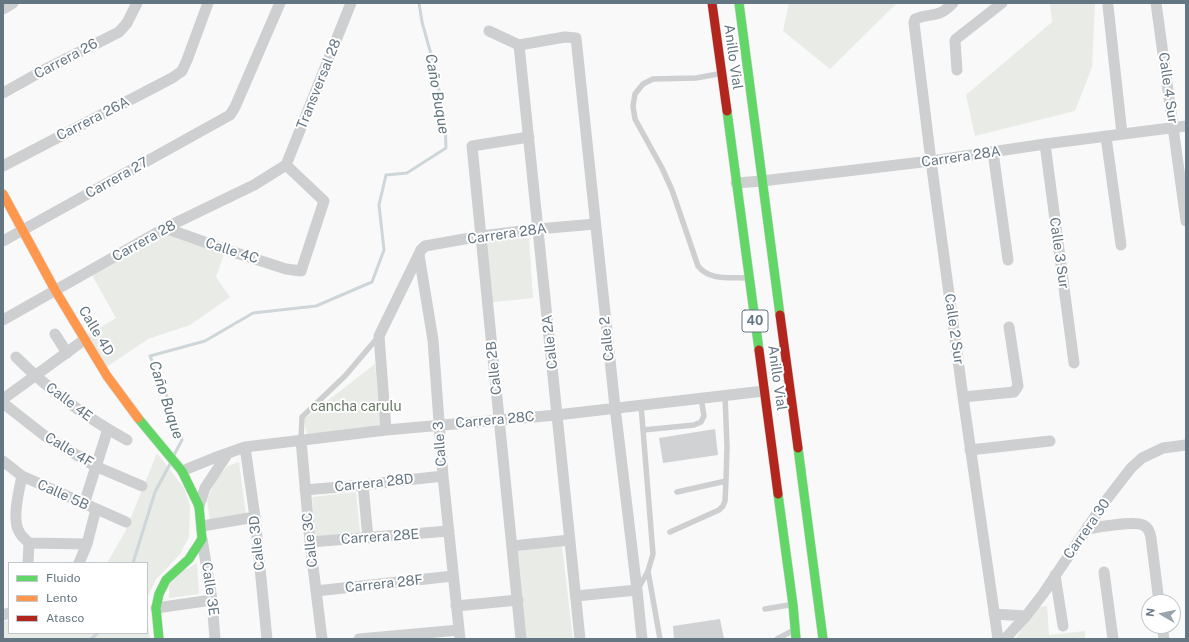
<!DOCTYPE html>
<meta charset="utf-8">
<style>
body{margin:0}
#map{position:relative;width:1189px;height:642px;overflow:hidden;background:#f9f9f9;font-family:"Public Sans",sans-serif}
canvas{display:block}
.frame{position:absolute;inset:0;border:4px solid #657683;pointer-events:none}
.legend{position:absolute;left:8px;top:562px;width:140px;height:72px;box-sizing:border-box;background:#fff;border:1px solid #c1c8cd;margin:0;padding:5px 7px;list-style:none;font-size:12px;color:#657683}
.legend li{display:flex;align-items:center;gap:8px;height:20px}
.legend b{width:20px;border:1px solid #c1c8cd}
.north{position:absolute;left:1141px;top:594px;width:40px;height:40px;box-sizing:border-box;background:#fff;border:1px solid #c1c8cd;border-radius:50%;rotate:279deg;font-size:11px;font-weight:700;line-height:16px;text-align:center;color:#657683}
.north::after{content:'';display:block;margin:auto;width:14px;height:18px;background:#99a4ac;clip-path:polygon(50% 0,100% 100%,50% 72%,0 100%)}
</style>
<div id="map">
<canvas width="1189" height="642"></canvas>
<div class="frame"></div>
<ul class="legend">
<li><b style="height:5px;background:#63d668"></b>Fluido</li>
<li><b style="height:5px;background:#ff974d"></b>Lento</li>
<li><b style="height:5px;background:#b3261e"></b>Atasco</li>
</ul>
<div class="north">N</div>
</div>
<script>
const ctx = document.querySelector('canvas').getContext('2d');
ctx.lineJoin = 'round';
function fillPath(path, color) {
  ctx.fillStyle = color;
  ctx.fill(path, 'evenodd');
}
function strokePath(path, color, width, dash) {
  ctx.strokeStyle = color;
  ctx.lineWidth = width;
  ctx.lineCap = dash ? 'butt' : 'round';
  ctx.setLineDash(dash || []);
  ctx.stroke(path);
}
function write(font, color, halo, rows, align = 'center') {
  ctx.font = font + ' "Public Sans",sans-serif';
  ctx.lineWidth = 4;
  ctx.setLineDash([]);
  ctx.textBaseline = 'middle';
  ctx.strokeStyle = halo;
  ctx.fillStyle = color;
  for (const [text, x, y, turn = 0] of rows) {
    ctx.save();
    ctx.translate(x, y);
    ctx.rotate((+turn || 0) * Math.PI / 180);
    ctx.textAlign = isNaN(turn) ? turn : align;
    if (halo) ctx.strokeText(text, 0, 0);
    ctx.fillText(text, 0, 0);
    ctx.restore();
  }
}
fillPath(new Path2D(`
 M789,3H897L830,69L783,31Z
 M1050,3H1095L1092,67L1075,111L975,136L966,95L1052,22Z
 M161,229L224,254L216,277L230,297L190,325L148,339L102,370L84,337L116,318L88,268Z
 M529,238L533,298L485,303L479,241Z
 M375,364L381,426L307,436L304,419Z
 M157,453L184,488L190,506L189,537L180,554L166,569L156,579L148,596L147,618L150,639H3V622L9,620V633H147V563H107L125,532Z
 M239,462L246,515L210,521L207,500L216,479L228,466Z
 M356,492L360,532L315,537L312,497Z
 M562,546L573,639H520L511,552Z
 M197,563L199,594L169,598V585L181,572Z
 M1047,606L1049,635L1085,631V639H1015L1038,607Z`), '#e8ebe6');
strokePath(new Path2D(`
 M174,455L182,440L168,399L150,356L205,341L253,313L316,306L372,282L384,250L379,205L386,175L407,173L446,148L445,120L434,65L422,22L419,3
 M133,563L155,492L170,464
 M91,639L98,633`), '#ced6d9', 3);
fillPath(new Path2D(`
 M715,429L718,455L663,463L659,438Z
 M720,619L724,639H674L673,626Z`), '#d0d2d3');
const fast = new Path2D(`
 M739,3L780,315
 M727,111L759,350
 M138,418L182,471L199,506L202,539L189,559L166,580L159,594L156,608L159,639
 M798,448L823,639
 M778,494L793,605L796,639`);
const slow = new Path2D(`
 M3,194L55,290L107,376L138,418`);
const jam = new Path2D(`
 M712,3L727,111
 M780,315L798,448
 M759,350L778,494`);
strokePath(fast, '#d5d6d7', 10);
strokePath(slow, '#d5d6d7', 10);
strokePath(jam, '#d5d6d7', 10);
strokePath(new Path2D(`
 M718,74L696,78L653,79L643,84L635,94L633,106L635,119L662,168L672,190L698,266C710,281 729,277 747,278
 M643,430L694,425L701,422L704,416L701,398
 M301,440L302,417L345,376L379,336
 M677,492L726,481
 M670,532L719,510L723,506L725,501L726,481L727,447L725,395
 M648,571L660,639
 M638,589L648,571L653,554L641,405
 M765,609L789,605
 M777,639L792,631`), '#cecfd0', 5.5);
strokePath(new Path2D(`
 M953,3C938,19 932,12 915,19L914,23L931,161L963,397L998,639
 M1156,3L1186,221
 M1108,6L1122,134
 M3,9L13,3
 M489,31L519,45L565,37L576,38L615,407L637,590L642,639
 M519,45L580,639
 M957,70L955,41L956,39L1002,3
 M3,93L44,70L119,32L127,23L137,3
 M1106,137L1121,245
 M1045,144L1074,363
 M993,152L1008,260
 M286,165L351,3
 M3,166L172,78L182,71L187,60L208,3
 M736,183L762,181L931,161L1045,144L1186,126
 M165,228L227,250L286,269L301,271L324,201L286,165
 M3,241L230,115L235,107L280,3
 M419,255L433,340L443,476L460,639
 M3,320L165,228L254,185L286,165
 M55,334L67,353
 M16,357C49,390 85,417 127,440
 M963,397L1014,392L1018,386L1009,327
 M3,399L84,340
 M3,403L45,436L95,466L142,486
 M386,430L379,336L421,250L425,246L481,236L538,229L595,224
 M301,440L310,542L322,639
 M245,447L255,517L267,639
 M970,450L1050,441
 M3,461L22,476L126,522
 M182,471L214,458L245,447L386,430L557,415L764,391
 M22,476C19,491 11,521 20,533C22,537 26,540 29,543
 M363,485L368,538
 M305,490L363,485L443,476
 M84,504L108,429
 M199,506L205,488L228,453
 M202,526L255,517
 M1087,529C1098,527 1135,521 1143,525C1149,528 1150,533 1151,538L1159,602
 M202,539L212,600L215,639
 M310,542L449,531
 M29,543L87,544
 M512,546L570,540
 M28,563L29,543
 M79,563L87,544L96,509
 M1104,572L1113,639
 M1055,575L1063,626
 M316,591L453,576
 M576,596L637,590
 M456,606L518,600
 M156,608L212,600
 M994,614L1026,616
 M3,615L9,613
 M1162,626L1164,639
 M359,639L459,630
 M521,639L472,146L529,137
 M1005,639L1026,616L1043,594L1104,503L1131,468L1142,458L1163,448L1186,445`), '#cecfd0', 11);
strokePath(fast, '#63d668', 9);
strokePath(slow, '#ff974d', 9);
strokePath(jam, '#b3261e', 9);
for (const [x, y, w] of [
 [755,321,26]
]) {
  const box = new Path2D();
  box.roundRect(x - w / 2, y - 11, w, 22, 3);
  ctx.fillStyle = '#fff';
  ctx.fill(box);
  strokePath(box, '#657683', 1);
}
write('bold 13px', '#657683', null, [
 ["40",755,321]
]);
write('14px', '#657683', '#fff', [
 ["Anillo Vial",733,57,82],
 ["Carrera 26",66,59,-28],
 ["Transversal 28",319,84,-68],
 ["Calle 4 Sur",1168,88,82],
 ["Carrera 26A",93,119,-27],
 ["Carrera 28A",961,157,-8],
 ["Carrera 27",117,178,-29],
 ["Carrera 28A",507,234,-8],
 ["Carrera 28",144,241,-29],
 ["Calle 4C",232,251,18],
 ["Calle 3 Sur",1059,253,82],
 ["Calle 2 Sur",954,329,82],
 ["Calle 4D",96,331,59],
 ["Calle 2",607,339,-96],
 ["Calle 2A",550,342,-96],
 ["Calle 2B",494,368,-96],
 ["Anillo Vial",777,378,82],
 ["Calle 4E",69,402,37],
 ["Carrera 28C",495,420,-5],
 ["Calle 3",440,444,-94],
 ["Calle 4F",69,450,31],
 ["Carrera 28D",374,483,-6],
 ["Calle 5B",63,495,24],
 ["Carrera 30",1087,529,-55],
 ["Carrera 28E",380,537,-4],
 ["Calle 3C",310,540,-96],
 ["Calle 3D",257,543,-96],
 ["Carrera 28F",384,584,-6],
 ["Calle 3E",210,589,82]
]);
write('14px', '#687a64', '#fff', [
 ["cancha carulu",356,407]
]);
write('italic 15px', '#60757c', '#fff', [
 ["Caño Buque",437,94,80],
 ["Caño Buque",166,400,72]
]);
</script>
